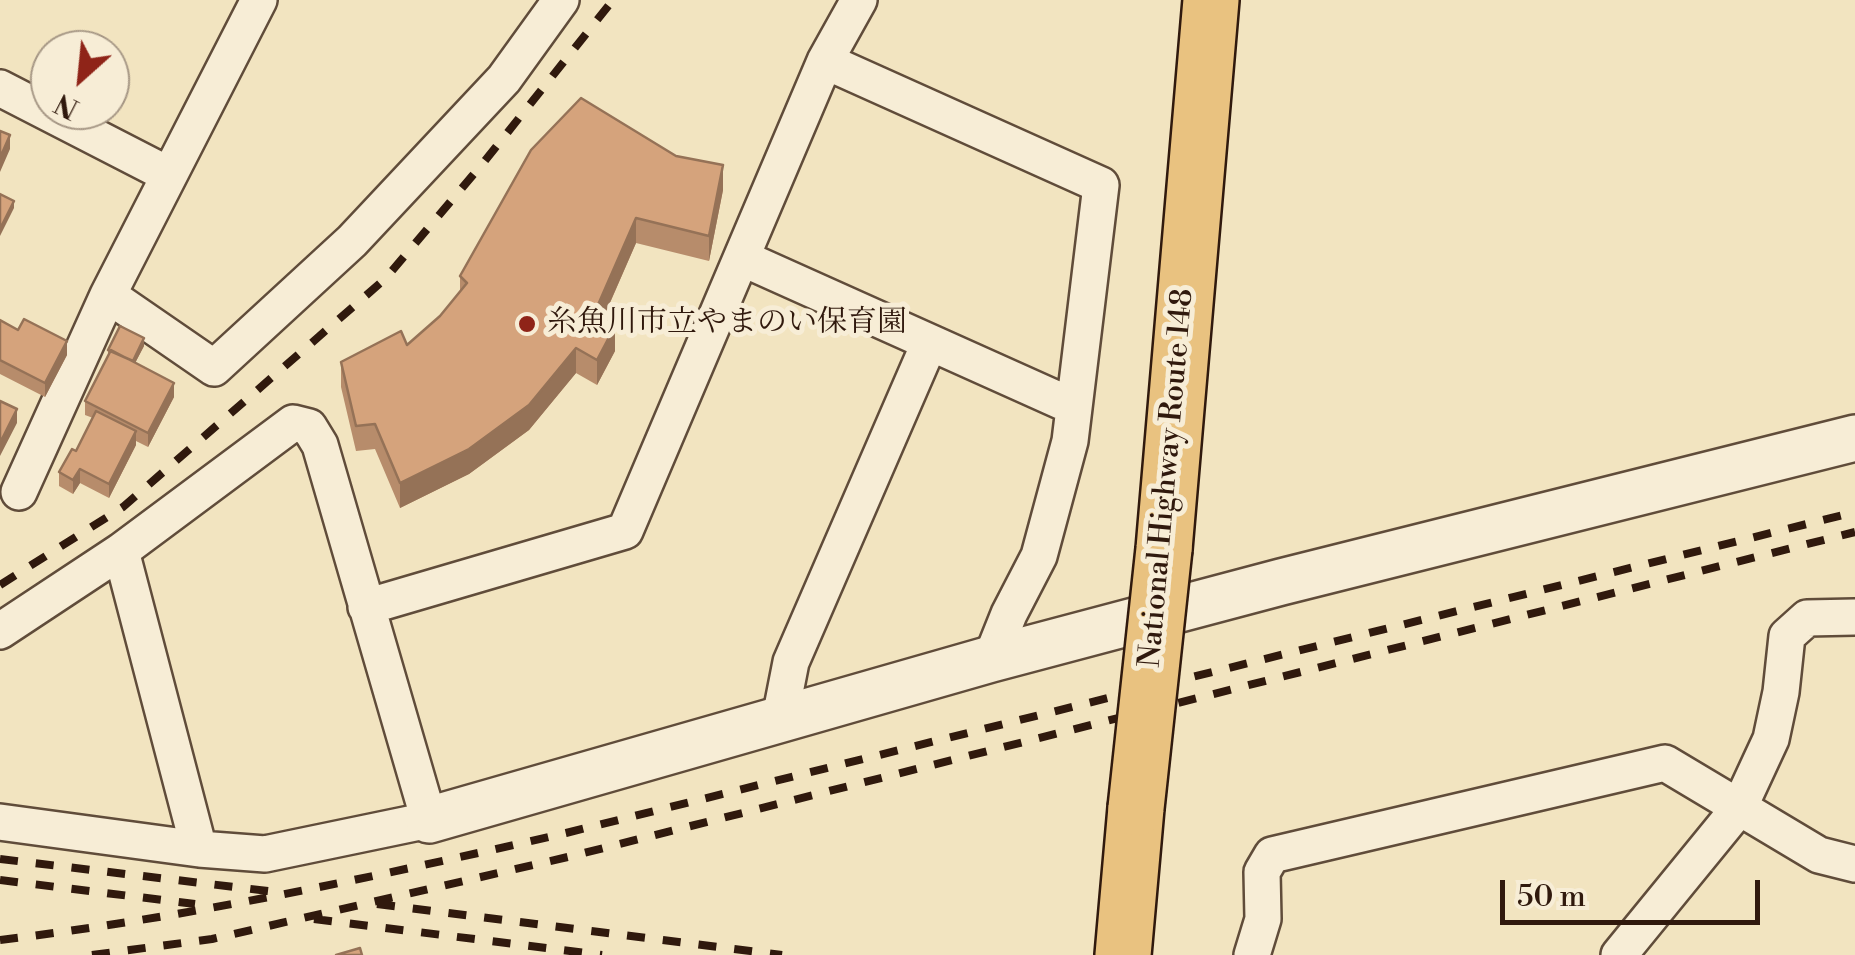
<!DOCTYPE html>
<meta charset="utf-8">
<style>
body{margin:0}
#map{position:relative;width:1855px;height:955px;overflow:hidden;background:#f2e4c0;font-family:"Libre Bodoni",serif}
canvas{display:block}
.north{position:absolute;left:30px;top:30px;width:100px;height:100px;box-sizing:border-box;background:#f7edd6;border:2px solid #a79886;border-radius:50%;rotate:207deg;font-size:28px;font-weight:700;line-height:40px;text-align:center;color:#30190d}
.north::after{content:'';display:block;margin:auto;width:35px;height:45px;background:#8f2418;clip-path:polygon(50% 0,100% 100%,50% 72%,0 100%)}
.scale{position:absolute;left:1500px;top:880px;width:260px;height:45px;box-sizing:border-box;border:5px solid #30190d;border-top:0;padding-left:12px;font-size:30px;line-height:35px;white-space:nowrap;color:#30190d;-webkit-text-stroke:8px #f7edd6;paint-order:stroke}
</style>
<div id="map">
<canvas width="1855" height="955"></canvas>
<div class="north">N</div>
<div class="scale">50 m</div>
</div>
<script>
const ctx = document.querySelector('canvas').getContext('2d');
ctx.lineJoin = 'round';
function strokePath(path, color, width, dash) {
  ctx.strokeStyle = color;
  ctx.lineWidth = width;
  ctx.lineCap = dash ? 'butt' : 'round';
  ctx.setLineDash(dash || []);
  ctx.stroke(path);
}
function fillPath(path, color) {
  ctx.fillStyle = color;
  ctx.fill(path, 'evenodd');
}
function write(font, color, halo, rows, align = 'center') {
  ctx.font = font + ' "Libre Bodoni","Noto Serif JP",serif';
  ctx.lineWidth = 10;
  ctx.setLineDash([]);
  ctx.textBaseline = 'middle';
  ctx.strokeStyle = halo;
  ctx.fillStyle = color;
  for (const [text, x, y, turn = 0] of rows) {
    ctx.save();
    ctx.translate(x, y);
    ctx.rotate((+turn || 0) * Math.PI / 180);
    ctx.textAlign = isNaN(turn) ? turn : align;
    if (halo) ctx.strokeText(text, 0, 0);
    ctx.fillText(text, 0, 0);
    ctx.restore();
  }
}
const minor = new Path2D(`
 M825,61L1101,185L1070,441L1039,556L1009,614L991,659
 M0,88L169,175
 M742,258L1074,407
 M108,295L214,368L352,241L504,79L561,0
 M19,492L108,295L259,0
 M121,551L199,849
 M366,607L625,531L825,61L859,0
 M0,631L121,551L293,423L309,427L320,445L429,820L265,854L199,849L0,822
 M780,718L791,662L929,344
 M1252,955L1263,919L1262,872L1272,855L1665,763L1819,855L1855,864
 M1619,955L1739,808L1771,739L1781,692L1787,636L1807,618L1855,617`);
const tertiary = new Path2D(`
 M429,820L991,659L1281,582L1855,438`);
const trunk = new Path2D(`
 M1164,549L1211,0
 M1123,955L1136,808`);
strokePath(minor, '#604c3a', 40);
strokePath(tertiary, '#604c3a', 50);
strokePath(trunk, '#30190d', 60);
strokePath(minor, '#f7edd6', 35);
strokePath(tertiary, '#f7edd6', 45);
strokePath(trunk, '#e9c280', 55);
strokePath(new Path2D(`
 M0,585L123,507L385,279L484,162L613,0
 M0,859L268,891
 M0,880L195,904
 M377,904L782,955
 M314,919L602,955
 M0,940C191,917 379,876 566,833L1855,512
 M92,955L212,939L572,856L1855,532`), '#30190d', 8, [18, 18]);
const trunkBridge = new Path2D(`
 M1136,808L1164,549`);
strokePath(trunkBridge, '#30190d', 60, []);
strokePath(trunkBridge, '#e9c280', 55);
fillPath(new Path2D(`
 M531,150L723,190L709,261L636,243L603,319L615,351L597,385L576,373L529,430L469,474L400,508L375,449L356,451L341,387V362L407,345L440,316L460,292V276Z
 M0,320L67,355L45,397L0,374Z
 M144,346L135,363L174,397L148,447L136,441V445L109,498L80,483L73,494L59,486V472L76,451L93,418L85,415V401L108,356V350Z`), '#b78c6b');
fillPath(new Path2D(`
 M10,135V149L0,172V158Z
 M723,165V190L709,261V236Z
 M14,201V208L0,236V229Z
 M636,218V243L594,339V314Z
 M615,326V351L597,385V360Z
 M144,338V346L132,369V362Z
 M67,341V355L45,397V383Z
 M576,348V373L529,430L469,474L400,508V483Z
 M174,383V397L148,447V433Z
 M17,409V423L0,456V443Z
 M136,431V445L109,498V484Z
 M80,469V483L73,494V480Z`), '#957257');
const building = new Path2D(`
 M581,98L676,156L723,165L709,236L636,218L594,314L615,326L597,360L576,348L529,405L469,449L400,483L375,424L356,426L341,362L401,331L407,345L440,316L467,283L460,276L531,150Z
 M0,131L10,135L0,158Z
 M0,194L14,201L0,229Z
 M24,319L67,341L45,383L0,360V320L18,330Z
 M120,326L144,338L133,361L108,350Z
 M111,350L174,383L148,433L85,401Z
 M0,401L17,409L0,443Z
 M96,411L136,431L109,484L80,469L73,480L59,472L72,449L76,451Z
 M360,948L362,955H336Z`);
fillPath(building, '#d5a37c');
strokePath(building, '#957257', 2.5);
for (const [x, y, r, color] of [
 [527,324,10,"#8f2418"]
]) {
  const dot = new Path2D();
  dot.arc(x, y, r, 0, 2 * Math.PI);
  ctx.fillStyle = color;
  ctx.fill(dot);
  strokePath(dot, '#f7edd6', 4);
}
write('30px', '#30190d', '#f7edd6', [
 ["糸魚川市立やまのい保育園",547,324]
], 'left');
write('30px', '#30190d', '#f7edd6', [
 ["National Highway Route 148",1168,478,-85]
]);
</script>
